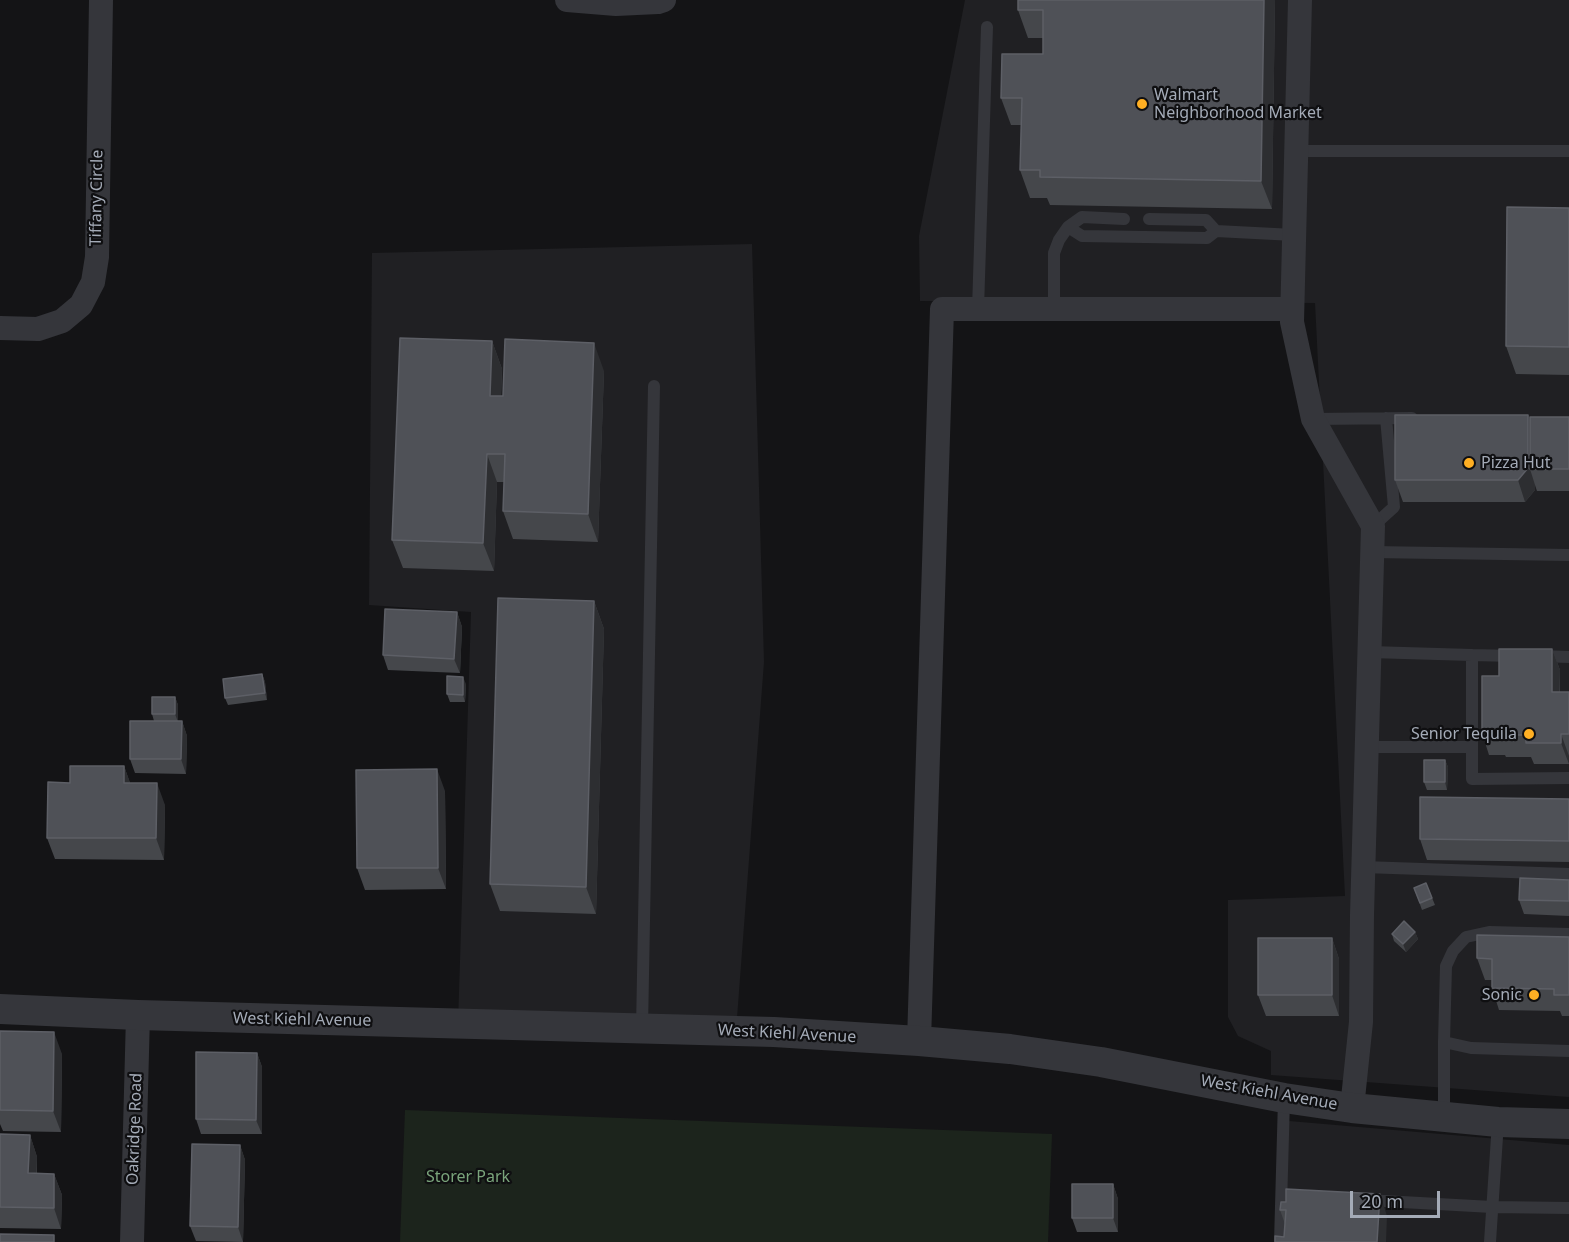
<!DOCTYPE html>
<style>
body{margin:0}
#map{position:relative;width:1569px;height:1242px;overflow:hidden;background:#141416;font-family:"Noto Sans",sans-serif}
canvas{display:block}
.scale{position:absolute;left:1350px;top:1191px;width:90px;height:27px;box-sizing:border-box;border:3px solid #a4abb7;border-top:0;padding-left:8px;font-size:18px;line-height:21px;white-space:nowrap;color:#a4abb7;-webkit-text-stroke:4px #0f0f11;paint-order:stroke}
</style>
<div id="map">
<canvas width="1569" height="1242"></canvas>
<div class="scale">20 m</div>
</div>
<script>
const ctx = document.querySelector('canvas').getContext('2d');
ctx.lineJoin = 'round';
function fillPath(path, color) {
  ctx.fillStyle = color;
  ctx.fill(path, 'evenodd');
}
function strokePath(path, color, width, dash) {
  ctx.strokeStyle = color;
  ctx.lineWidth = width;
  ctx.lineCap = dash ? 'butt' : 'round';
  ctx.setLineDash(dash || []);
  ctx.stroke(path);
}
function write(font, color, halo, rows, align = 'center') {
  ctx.font = font + ' "Noto Sans",sans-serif';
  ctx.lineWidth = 4.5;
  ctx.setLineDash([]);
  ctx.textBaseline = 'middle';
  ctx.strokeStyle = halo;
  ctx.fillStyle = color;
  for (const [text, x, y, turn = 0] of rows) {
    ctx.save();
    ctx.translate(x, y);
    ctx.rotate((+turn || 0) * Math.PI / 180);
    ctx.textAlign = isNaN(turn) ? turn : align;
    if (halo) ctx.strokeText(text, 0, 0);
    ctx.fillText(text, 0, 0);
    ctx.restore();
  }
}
fillPath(new Path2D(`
 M965,0H1569V1097L1271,1075V1051L1238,1036L1228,1017V900L1345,896L1315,303L920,301L919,236Z
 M752,244L764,662L736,1031L458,1024L471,612L369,605L372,253Z
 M1289,1121L1569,1145V1242H1279Z`), '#202023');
fillPath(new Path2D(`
 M405,1110L1052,1134L1048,1242H400Z`), '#1c241c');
strokePath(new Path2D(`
 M1296,151H1569
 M1149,219L1206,220L1216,231
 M1068,227L1082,236L1207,238L1216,231L1294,235
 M978,309L987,27
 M1054,309V253L1059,240L1068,227L1082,217L1124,219
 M1313,419L1412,418
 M1373,526L1394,507L1386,418
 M1372,552L1569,555
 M1370,652L1472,655
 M1514,656L1472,655V779L1569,778
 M1540,656L1569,657
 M1367,747H1472
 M1363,867L1569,874
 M1569,934L1489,932L1466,937L1453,951L1446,966L1444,1042L1471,1048L1569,1051
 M642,1028L654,386
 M1444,1042V1116
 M1366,1200L1492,1207L1569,1208
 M1280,1242L1284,1099
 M1490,1242L1498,1122`), '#35363b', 12);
strokePath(new Path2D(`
 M567,0L616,4L658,2L664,0
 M1300,0L1292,322L1313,419L1373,526L1362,915L1361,1022L1352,1108
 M0,328L38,329L62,321L81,305L93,282L97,257L101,0
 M919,1041L942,309H1292
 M132,1242L138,1015`), '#35363b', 24);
strokePath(new Path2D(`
 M0,1009L138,1015L774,1032L919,1041L1010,1049L1101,1062L1284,1098L1352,1108L1498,1122L1569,1124`), '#35363b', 30);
fillPath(new Path2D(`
 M1018,0H1275L1272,209L1050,205L1047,198H1030L1020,170L1021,125H1011L1001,98L1043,54V38H1028L1018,10Z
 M1569,208V375L1516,374L1506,346Z
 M492,341L502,369L501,396L604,371L598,542L513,539L503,511L504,482H497L494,571L403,568L392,540Z
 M1528,415L1530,422L1569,417V491H1537L1535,485V490L1525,502H1403L1395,480Z
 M594,601L604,629L596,914L500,911L490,884Z
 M457,612L462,627L460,673L388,670L383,655Z
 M1552,649L1560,670V692H1569V764H1534L1531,757H1506L1505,755H1489L1482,733L1499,676Z
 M262,674L265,682L267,700L228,705L225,698Z
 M466,684L465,702H450L447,694Z
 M175,697L178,705V721H182L187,736L186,774L135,773L130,759L154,721L152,714Z
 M1445,760L1448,767L1447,790H1427L1424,782Z
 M124,766L130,783L165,805L164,860L55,859L47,838L70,783Z
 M445,791L446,889L365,890L357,868Z
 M1569,799V862L1427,860L1420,839Z
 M1569,880V916L1524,914L1519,900Z
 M1426,883L1435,905L1422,910L1414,888Z
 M1415,932L1418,939L1406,952L1394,941L1392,934Z
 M1569,937V1016H1562L1560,1011L1499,1010L1492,988V980H1485L1477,958Z
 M1332,938L1339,959V1016H1266L1258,995Z
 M0,1031L62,1054L61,1132L3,1131L0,1124Z
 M257,1053L262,1067V1134H201L196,1119Z
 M0,1134L30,1135L37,1157V1174H54L62,1195L61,1229L0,1228Z
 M240,1145L245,1160L243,1242L196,1241L190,1226Z
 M1113,1184L1118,1199V1232H1077L1072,1218Z
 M1280,1210L1387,1216L1284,1237L1285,1224Z`), '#45474b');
fillPath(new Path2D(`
 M1264,0H1275L1272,209L1261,181Z
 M492,341L502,369L500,423L490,396Z
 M594,343L604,371L598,542L588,514Z
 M1528,415L1535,437L1530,469L1535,485V490L1525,502L1518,480Z
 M487,454L497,482L494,571L483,543Z
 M594,601L604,629L596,914L586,887Z
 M457,612L462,627L460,673L454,659Z
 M1552,649L1560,670L1559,714L1552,692Z
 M262,674L265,682L267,700L265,693Z
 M463,677L466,684L465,702L463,695Z
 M175,697L178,705V722L175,714Z
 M182,721L187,736L186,774L181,759Z
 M1561,734L1569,756V764L1561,743Z
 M1445,760L1448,767L1447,790L1445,782Z
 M124,766L132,788L124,783Z
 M437,769L445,791L446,889L438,868Z
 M157,783L165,805L164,860L156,838Z
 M1415,932L1418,939L1406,952L1403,944Z
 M1332,938L1339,959V1016L1332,995Z
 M54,1032L62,1054L61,1132L53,1111Z
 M257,1053L262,1067V1134L256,1120Z
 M30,1135L37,1157L36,1195L28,1173Z
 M240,1145L245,1160L243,1242L238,1227Z
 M54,1174L62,1195L61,1229L54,1208Z
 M1113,1184L1118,1199V1232L1113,1218Z
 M1380,1194L1387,1216L1386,1242H1377Z`), '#2d2e31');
const building = new Path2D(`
 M1018,0H1264L1261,181L1040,177V170H1020L1022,98H1001L1002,54H1043V10H1018Z
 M1507,207L1569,208V347L1506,346Z
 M400,338L492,341L490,396H503L505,339L594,343L588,514L503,511L505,454H487L483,543L392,540Z
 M1395,415H1528V468L1518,480H1395Z
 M1530,417H1569V469H1530Z
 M498,598L594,601L586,887L490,884Z
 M385,609L457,612L454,659L383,655Z
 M1499,649H1552V692H1569V734H1561V743H1526V735H1498V733H1482V676H1499Z
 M262,674L265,693L225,698L223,679Z
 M447,676L463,677V695L447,694Z
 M152,697H175V714H152Z
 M130,721H182L181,759H130Z
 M1424,760H1445V782H1424Z
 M70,766H124V783H157L156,838H47L48,782L70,783Z
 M437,769L438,868H357L356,770Z
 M1420,797L1569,799V841L1420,839Z
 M1520,878L1569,880V901L1519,900Z
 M1426,883L1432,898L1420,903L1414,888Z
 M1404,921L1415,932L1403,944L1392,934Z
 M1477,935L1569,937V995H1554V989L1492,988V959L1477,958Z
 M1258,938H1332V995H1258Z
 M0,1031L54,1032L53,1111L0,1110Z
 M196,1052L257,1053L256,1120L196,1119Z
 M0,1134L30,1135L28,1173L54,1174V1208L0,1207Z
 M192,1144L240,1145L238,1227L190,1226Z
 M1072,1184H1113V1218H1072Z
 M1286,1189L1380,1194L1377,1242H1275V1236L1284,1237L1286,1210H1280L1281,1202H1286Z
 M0,1234L54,1235V1242H0Z`);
fillPath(building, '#4f5157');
strokePath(building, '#5d5f66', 1.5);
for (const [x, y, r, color] of [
 [1142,104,6,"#ffaf23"],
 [1469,463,6,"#ffaf23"],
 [1529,734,6,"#ffaf23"],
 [1534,995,6,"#ffaf23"]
]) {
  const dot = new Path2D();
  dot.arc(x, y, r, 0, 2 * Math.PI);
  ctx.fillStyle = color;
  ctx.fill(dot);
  strokePath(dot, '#0f0f11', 2);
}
write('16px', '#a4abb7', '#0f0f11', [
 ["Walmart",1154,95],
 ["Neighborhood Market",1154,113],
 ["Pizza Hut",1481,463],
 ["Senior Tequila",1517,734,"right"],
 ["Sonic",1522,995,"right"]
], 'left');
write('16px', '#a4abb7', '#0f0f11', [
 ["Tiffany Circle",97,198,-89],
 ["West Kiehl Avenue",302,1020,1],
 ["West Kiehl Avenue",787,1034,3],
 ["West Kiehl Avenue",1269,1093,10],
 ["Oakridge Road",135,1129,-88]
]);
write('16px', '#7aa47b', '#0f0f11', [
 ["Storer Park",468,1177]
]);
</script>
